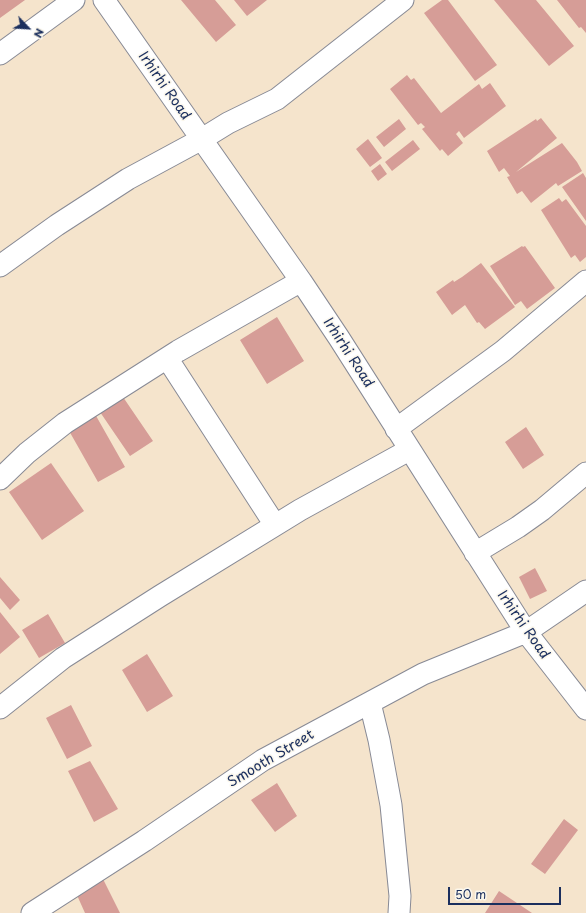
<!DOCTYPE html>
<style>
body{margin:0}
#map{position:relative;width:586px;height:913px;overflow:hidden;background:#f5e4cc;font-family:"Playpen Sans",sans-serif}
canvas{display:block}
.north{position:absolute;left:8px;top:8px;width:40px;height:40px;-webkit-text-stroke:3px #fbf7ec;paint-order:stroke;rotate:115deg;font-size:11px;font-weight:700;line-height:16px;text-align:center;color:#1b2f5e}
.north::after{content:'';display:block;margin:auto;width:14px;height:18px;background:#1b2f5e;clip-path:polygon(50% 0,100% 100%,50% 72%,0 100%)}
.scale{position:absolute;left:448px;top:887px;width:113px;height:18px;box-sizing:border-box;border:2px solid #1b2f5e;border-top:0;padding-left:5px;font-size:12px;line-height:14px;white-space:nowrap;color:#1b2f5e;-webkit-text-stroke:3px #fbf7ec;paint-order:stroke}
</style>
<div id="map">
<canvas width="586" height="913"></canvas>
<div class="north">N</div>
<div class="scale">50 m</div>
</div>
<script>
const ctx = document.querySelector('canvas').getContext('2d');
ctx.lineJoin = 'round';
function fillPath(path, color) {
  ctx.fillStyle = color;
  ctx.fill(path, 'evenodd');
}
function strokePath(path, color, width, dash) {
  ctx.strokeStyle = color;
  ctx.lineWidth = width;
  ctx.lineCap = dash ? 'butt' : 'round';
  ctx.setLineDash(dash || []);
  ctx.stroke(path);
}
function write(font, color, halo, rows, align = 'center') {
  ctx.font = font + ' "Playpen Sans",sans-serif';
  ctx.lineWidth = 3;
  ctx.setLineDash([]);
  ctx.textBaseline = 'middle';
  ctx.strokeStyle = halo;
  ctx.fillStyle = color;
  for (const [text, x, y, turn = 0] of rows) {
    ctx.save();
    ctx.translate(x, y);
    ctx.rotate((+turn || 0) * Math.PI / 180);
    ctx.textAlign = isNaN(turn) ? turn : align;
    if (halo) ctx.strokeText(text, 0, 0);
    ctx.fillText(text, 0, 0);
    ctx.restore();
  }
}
fillPath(new Path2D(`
 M0,0H25L0,18Z
 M181,0H215L236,25L216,42Z
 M234,0H267L247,16Z
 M442,0H448L497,65L475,81L424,13Z
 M494,0H536L574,46L549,66Z
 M557,0H586V33L581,27L579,28Z
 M407,75L411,80L414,78L441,113L479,84L482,89L490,83L506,106L464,138L459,131L456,134L463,143L448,156L442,149L440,151L422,129L425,127L421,123L418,125L390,89Z
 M541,118L557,138L516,172L562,143L577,162L582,171L558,186L556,183L531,203L522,191L517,194L507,177L510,176L504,168L499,172L487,151L536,119L537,121Z
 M399,119L406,129L384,147L376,137Z
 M368,139L382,158L370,167L356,149Z
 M413,140L420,149L392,171L385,162Z
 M380,164L387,174L378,181L371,171Z
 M583,173L586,178V221L562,187Z
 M559,198L562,202L566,199L586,226V257L580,262L575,255L571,258L541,210Z
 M522,246L523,247L525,246L555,288L527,309L521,301L515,305L490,266Z
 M481,263L515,307L485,329L479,322L477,323L465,305L452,315L436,292L453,280L454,282L462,277Z
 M277,317L304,361L267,384L240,340Z
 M123,397L153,441L130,456L100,412Z
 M95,414L125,467L98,482L68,429Z
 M526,427L544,455L523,469L505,442Z
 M51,463L84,511L42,540L9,492Z
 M535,568L547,591L530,599L519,577Z
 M0,577L20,600L10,610L0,598Z
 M0,612L20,637L0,654Z
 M48,614L65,643L39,658L22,630Z
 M147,654L173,696L147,712L122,670Z
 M71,705L92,746L67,759L46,718Z
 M90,761L118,809L94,822L68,771Z
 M277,783L297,816L275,832L251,800Z
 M564,819L578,830L545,874L531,864Z
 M103,879L120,913H85L76,893Z
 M499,891L532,913H485Z`), '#d69d97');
const minor = new Path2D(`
 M104,0L301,281L339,338L526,632L586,709
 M0,54L74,0
 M0,266L57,225L128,179L202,139L228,123L277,99L403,0
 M167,358L275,525
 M396,429L503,351L586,281
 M0,479L27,453L65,423L178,351L301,281
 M475,553L518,527L542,510L586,473
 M370,703L379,740L391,805L400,896L399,913
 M0,708L63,658L160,596L300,510L409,450
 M32,913L144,841L263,760L423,674L526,632L586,591`);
strokePath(minor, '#888a95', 23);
strokePath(minor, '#fff', 21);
write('14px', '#1b2f5e', '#fbf7ec', [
 ["Irhirhi Road",164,86,55],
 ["Irhirhi Road",348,353,57],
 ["Irhirhi Road",523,625,55],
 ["Smooth Street",271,759,-31]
]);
</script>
